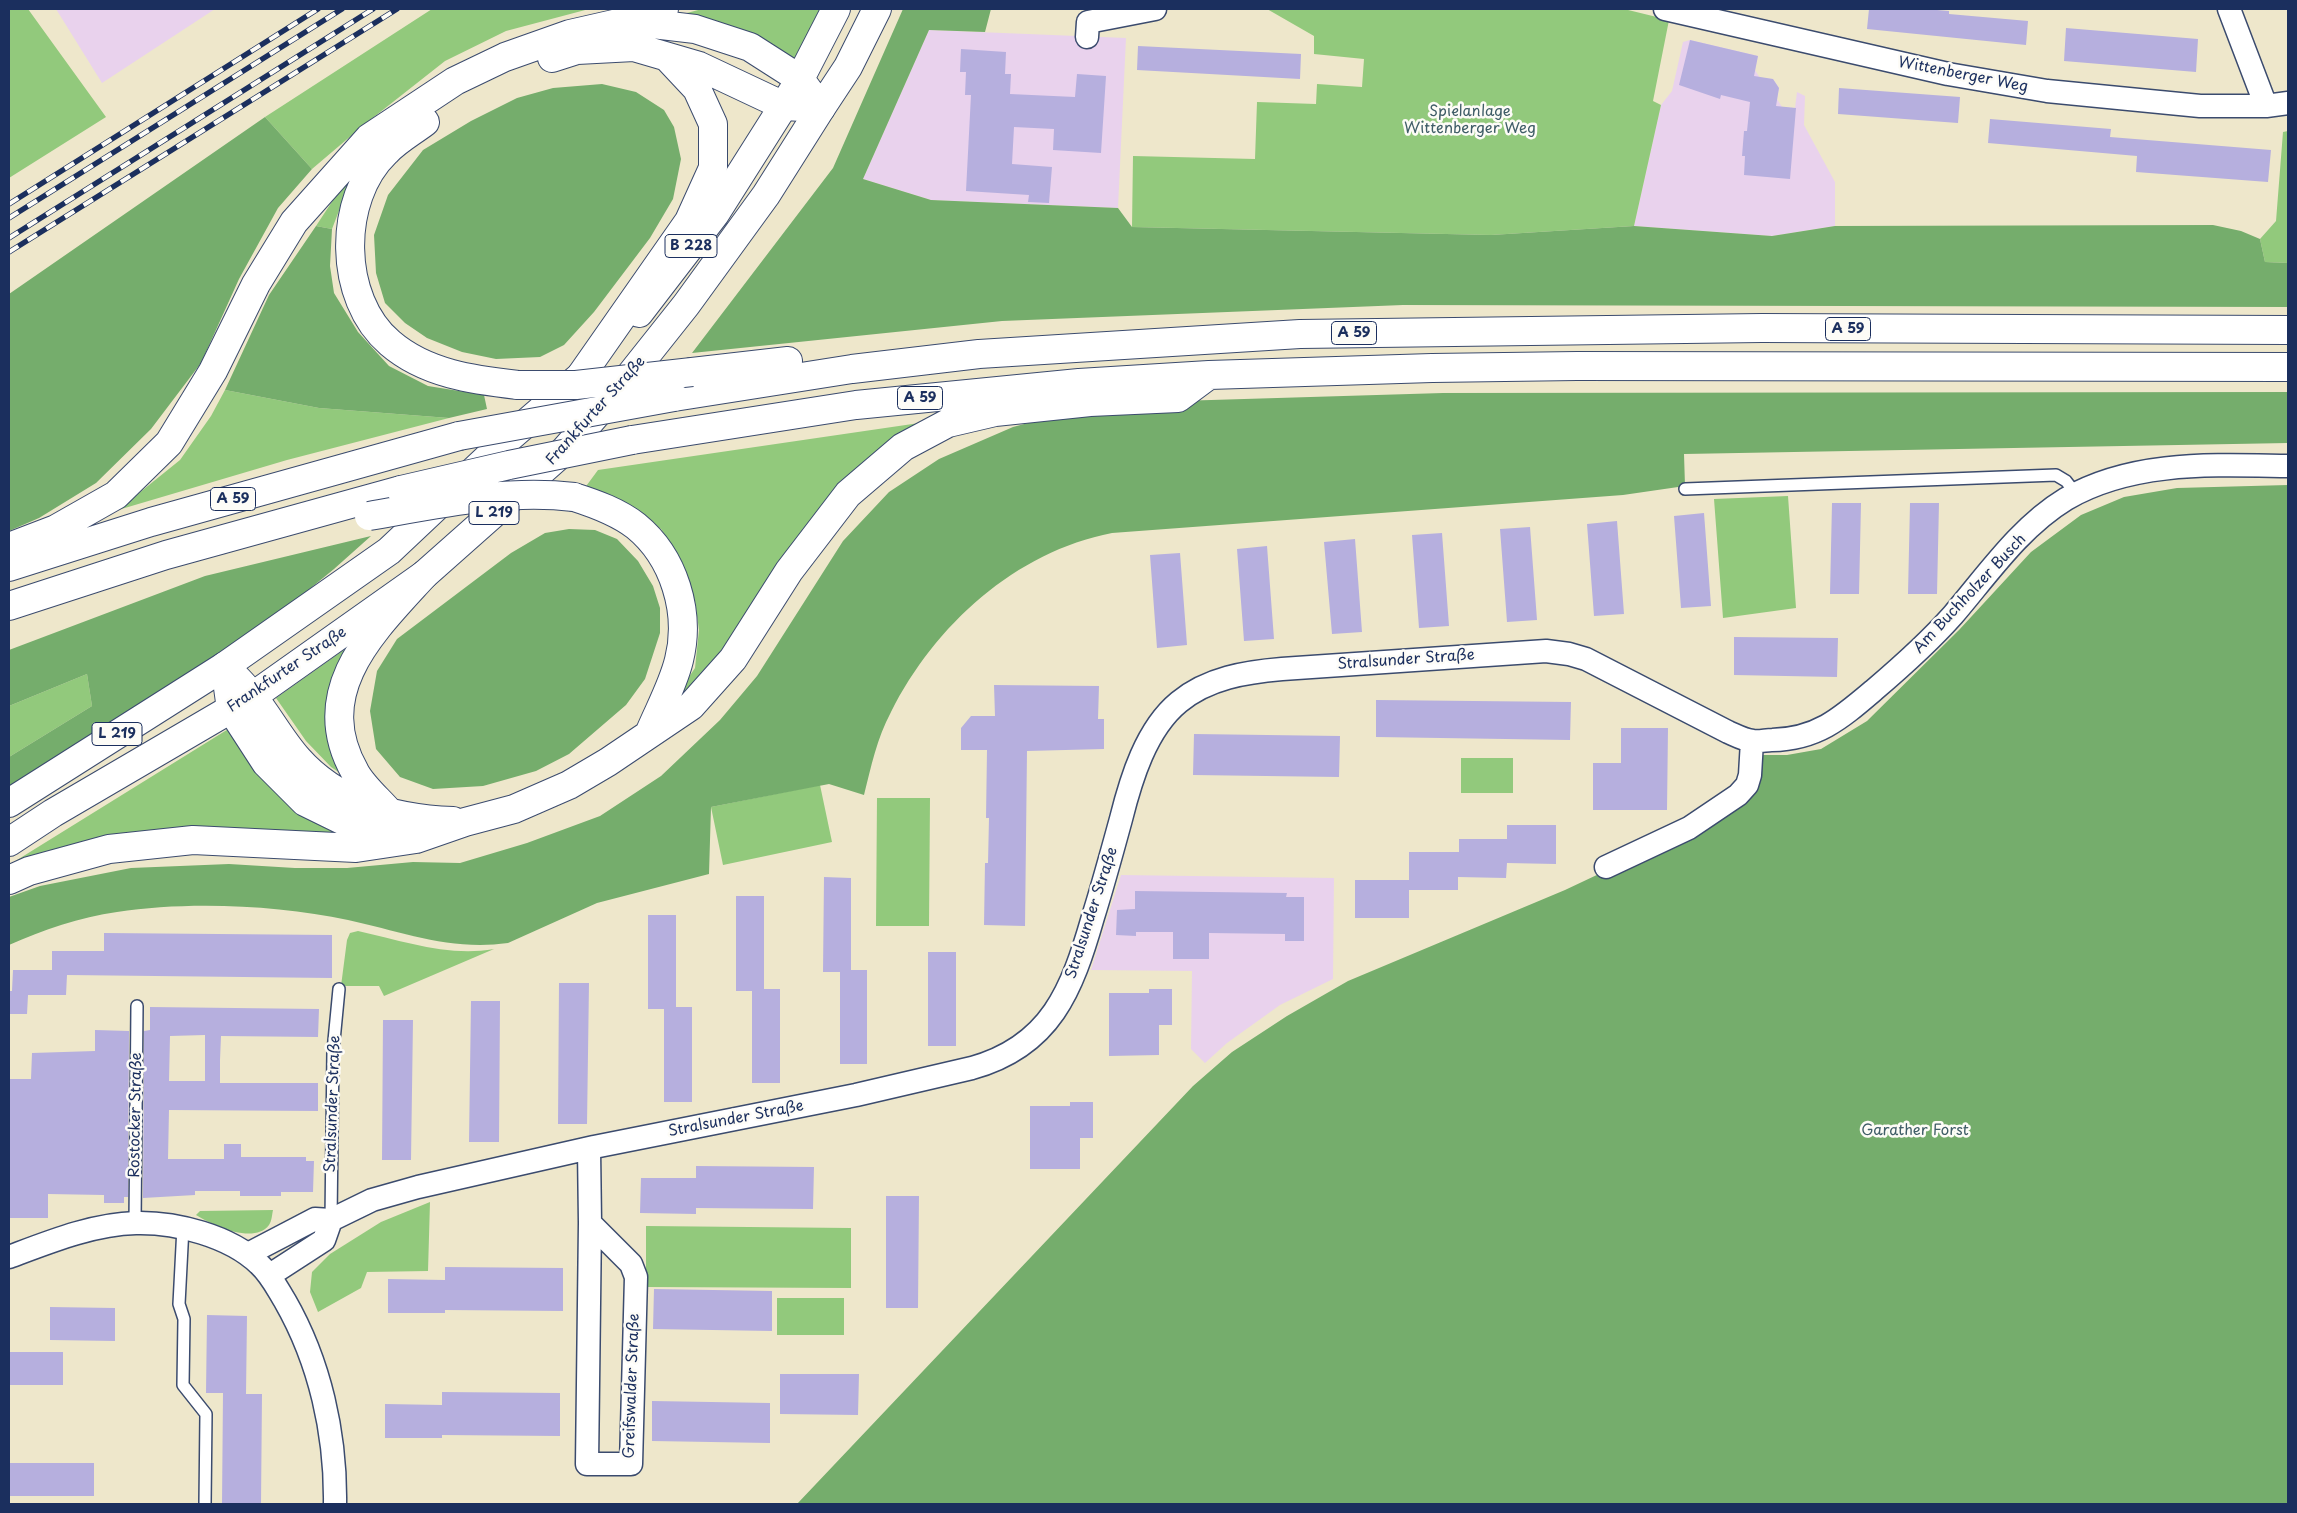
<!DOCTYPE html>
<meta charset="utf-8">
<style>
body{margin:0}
#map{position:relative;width:2297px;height:1513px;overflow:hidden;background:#eee7cb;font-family:"Playpen Sans",sans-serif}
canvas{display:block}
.frame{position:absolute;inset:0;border:10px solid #1b2f5e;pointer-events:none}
</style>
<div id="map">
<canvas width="2297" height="1513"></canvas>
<div class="frame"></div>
</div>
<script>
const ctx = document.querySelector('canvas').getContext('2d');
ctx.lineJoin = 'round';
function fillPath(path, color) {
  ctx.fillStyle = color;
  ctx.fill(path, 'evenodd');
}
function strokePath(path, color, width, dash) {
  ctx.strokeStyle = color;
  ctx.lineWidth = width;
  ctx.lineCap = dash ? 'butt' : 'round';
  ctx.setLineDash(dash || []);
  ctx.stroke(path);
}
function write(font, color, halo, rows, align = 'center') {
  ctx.font = font + ' "Playpen Sans",sans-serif';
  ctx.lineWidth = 5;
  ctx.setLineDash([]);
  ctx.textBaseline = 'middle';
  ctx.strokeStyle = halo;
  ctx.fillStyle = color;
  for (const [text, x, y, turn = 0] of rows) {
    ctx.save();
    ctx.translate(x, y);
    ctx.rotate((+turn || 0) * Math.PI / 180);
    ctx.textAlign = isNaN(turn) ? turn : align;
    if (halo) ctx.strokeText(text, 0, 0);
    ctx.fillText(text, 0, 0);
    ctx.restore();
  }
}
fillPath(new Path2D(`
 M56,9H215L102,83Z
 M929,30L1126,38L1118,208L931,200L863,179Z
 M1690,40L1758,56L1755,70L1760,78L1773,79L1779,88L1777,99L1782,107L1795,108L1797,92L1805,96L1804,125L1835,182V226L1772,236L1634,226L1661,105L1672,91L1683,42Z
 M1121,875L1334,878L1333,979L1280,1005L1227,1043L1205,1063L1191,1049L1192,971L1091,970Z`), '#e9d2ed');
fillPath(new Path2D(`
 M9,9H28L106,117L9,178Z
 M432,9H589L506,31L445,61L365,124L312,169L265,117Z
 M702,9H824L793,64L668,18Z
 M1267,9H1624L1669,20L1653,101L1661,105L1634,226L1491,235L1132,227L1133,156L1255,159L1257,102L1316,104L1317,84L1362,87L1364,59L1314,54V36Z
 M2288,131V263L2265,262L2260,239L2276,221L2283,132Z
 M360,169L345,195L332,229L316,226L339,191Z
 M225,390L319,408L449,418L287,460L118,510L180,460L211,416Z
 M933,421L898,441L724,653L660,720L695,668L699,630L695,601L682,562L661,529L629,508L584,489L598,470Z
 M1788,496L1796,608L1723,618L1714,499Z
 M362,637L339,676L358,785L331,767L306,741L276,698Z
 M87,674L92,706L9,757V706Z
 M230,728L349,836L9,865Z
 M1461,758H1513V793H1461Z
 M820,785L832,842L723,865L711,807Z
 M877,798H930L929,926H876Z
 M358,931C403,941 448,957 494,949L384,996L379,986H341L347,940L350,933Z
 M430,1202L428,1271L367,1272L361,1288L318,1312L310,1292L312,1272L330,1254L381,1222Z
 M273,1210C272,1214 272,1221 269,1225C254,1245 212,1225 196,1215L200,1211Z
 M646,1226L851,1228V1288L646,1287Z
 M777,1298H844V1335H777Z`), '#92c97c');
fillPath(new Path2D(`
 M903,9H991L985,32L929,30L863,179L931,200L1118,208L1132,227L1491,235L1634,226L1772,236L1835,226L2213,225L2241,231L2260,239L2265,262L2288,263V307L1403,305L1002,321L692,353L833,168Z
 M602,84L636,92L664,110L674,127L681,159L673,199L650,238L594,312L564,345L540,357L496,359L462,352L427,338L405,323L385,303L376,273L374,235L388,195L423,150L471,121L517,98L553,88Z
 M265,117L312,169L278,208L239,279L201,363L151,429L96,483L39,518L9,531V294Z
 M316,226L332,229L330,266L334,293L358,332L389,366L428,386L484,395L487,409L449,418L319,408L225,390L269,295Z
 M2288,392V443L1684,454L1685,486L1623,495L1112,533C1015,552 935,625 891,712C877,738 871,767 864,795L829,784L711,807L709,874L597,903L508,943C450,951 403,932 348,920C278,905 188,901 117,912C80,917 43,930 9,945V897L40,886L131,868L229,864L295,868H347L413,862L460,863L527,843L600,816L661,776L720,720L757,676L843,541L889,492L939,459L1013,427L1088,407L1178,401L1443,393Z
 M2288,485V1504H797L1193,1086L1232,1052L1287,1016L1348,981L1565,890L1688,832L1740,801L1759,755H1787L1821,749L1867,721L1959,630L2031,552L2081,515L2124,497L2177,488Z
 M569,529L595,530L617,539L638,561L653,586L660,608V633L645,679L626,705L569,754L536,771L483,786L433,789L400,777L376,749L370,711L377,671L397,639L511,553L545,533Z
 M371,536L334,569L235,650L9,791V757L92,706L87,674L9,706V650L205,576Z`), '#75ad6c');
fillPath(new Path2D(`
 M1869,9H1925L1949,11V14L2028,21L2026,45L1867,29Z
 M2066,28L2198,39L2196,72L2064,61Z
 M1690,40L1758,56L1754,76L1773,79L1779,88L1776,106L1796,108L1790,179L1744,175L1745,156H1742L1744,131H1747L1750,102L1721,95L1720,99L1679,85Z
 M1138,46L1301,54L1300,79L1137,70Z
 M961,49L1006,52L1005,74H1011L1010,94L1075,97L1077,74L1106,76L1101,153L1053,150L1054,129L1014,127L1012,164L1052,167L1049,203L1028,202L1029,195L966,191L971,95H965L966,72H960Z
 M1839,88L1960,97L1958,123L1838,114Z
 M1990,119L2111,129L2110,137L2271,150L2268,182L2136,172L2137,156L1988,143Z
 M1832,503H1861L1859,594H1830Z
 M1910,503H1939L1937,594H1908Z
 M1704,513L1711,606L1681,608L1674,516Z
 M1617,521L1624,614L1594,616L1587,524Z
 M1530,527L1537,620L1507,622L1500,529Z
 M1442,533L1449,626L1419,628L1412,535Z
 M1355,539L1362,632L1332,634L1324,542Z
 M1267,546L1274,639L1244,641L1237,549Z
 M1180,553L1187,645L1157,648L1150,555Z
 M1734,637L1838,638L1837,677L1734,675Z
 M994,685L1099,686L1098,719H1104V749L1027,751L1025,926L984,925L985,863H988L989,818H986L987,750H961V728L971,716H995Z
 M1376,700L1571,702L1570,740L1376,737Z
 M1621,728H1668L1667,810H1593V763H1621Z
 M1194,734L1340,736L1339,777L1193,775Z
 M1507,825H1556V864L1507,863L1506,878L1458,877V890H1409V852H1459V839H1507Z
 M824,877L851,878V970H867V1064H840V972H823Z
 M1355,880H1409V918H1355Z
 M1135,891L1287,893L1286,897H1304V941H1285V934L1209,933V959H1173V932H1136V936L1116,935L1117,910L1135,909Z
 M736,896H764V989H780V1083H752V991H736Z
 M648,915H676V1007H692V1102H664V1009H648Z
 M104,933L332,935V978L67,975L66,995H28L27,1014H9V991H12L13,970H52V951H104Z
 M928,952H956V1046H928Z
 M559,983H589L587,1124H558Z
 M1149,989H1172V1025H1159V1055L1109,1056V993H1149Z
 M471,1001H500L499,1142H469Z
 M150,1007L319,1009L318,1037L221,1036L220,1060V1083H318V1111L169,1110L168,1159H224V1144H241V1157H306V1161H314L313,1192H281V1196H240V1191H195V1195L143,1198L144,1031L150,1030ZM205,1035V1081H169L170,1036Z
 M383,1020H413L411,1160H382Z
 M95,1030L129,1031L128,1197H124V1203H104V1195L48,1194V1218H9V1079H31L32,1053L95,1051Z
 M1070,1102H1093V1138H1080V1169H1030V1106H1070Z
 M696,1166L814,1167L813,1209L696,1208V1214L640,1213L641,1178H696Z
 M886,1196H919L918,1308H886Z
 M445,1267L563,1268V1311L445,1310V1313H388V1279L445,1280Z
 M654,1289L772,1291V1331L653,1329Z
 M50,1307L115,1308V1341L50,1340Z
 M207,1315L247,1316L246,1394H262L261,1504H222L223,1393H206Z
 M9,1352H63V1385H9Z
 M780,1374H859L858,1415L780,1414Z
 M442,1392L560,1393V1436L442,1435V1438H385V1404L442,1405Z
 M652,1401L770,1403V1443L652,1441Z
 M9,1463H94V1496H9Z`), '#b6afde');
const lane = new Path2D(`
 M1685,489L2056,475L2066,481L2076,494
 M331,1220L333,1051L339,989
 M135,1223L137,1006
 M183,1227L179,1304L184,1319L183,1385L206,1414L205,1504`);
const street = new Path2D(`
 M1665,9L1948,74L2047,91L2200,106H2266L2288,103
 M2229,9L2266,106
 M1087,37L1088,22L1155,9
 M1606,867L1689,828L1738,795L1747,785L1750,775L1752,741
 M589,1149L590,1223L587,1464H631L636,1277L631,1264L590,1223
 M248,1254L315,1219L331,1220L372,1200L418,1187L594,1147L856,1095L972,1068C1051,1046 1072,990 1093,917C1103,885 1112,852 1121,819C1131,779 1146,729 1179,702C1208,678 1246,672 1282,669L1546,651L1569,654L1586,659L1728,732C1735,735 1744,740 1753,741C1759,742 1766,740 1772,740C1817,739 1840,719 1874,690C1901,667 1929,642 1953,615C1988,574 2020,527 2066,499C2133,460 2215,465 2288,466
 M9,1257C49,1242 93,1224 136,1223C176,1222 230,1236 259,1264C271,1275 277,1288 285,1301C320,1362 336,1434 335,1504
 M270,1275L324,1240L331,1220`);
const primary = new Path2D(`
 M639,313L715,214L796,86
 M9,803L225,666L389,551L510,437L583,374
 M9,842L53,813L253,696L424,575L565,450L628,378L686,305L766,195L821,108`);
const highway = new Path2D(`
 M636,22L695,29L750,47L800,79L821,108
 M552,58L577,50L634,47L699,66L784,106L821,108
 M800,79L836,9
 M821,108L848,67L877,9
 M425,122C412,132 397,140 386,152C337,199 338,299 390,343C426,374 474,380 518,385
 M692,372L788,361
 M582,374L689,221L713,168V124L697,89L667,57
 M674,397L852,369L979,354L1300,334L1762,328L2288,330
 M632,440L856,405L1079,383L1209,375L1432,368L1577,366L2288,367
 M574,497C596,504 618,512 636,526C674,557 691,612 679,660C673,685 659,710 649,734
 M9,547L56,529L116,495L169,443L213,371L256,284L294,222L369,138L455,81L505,57L570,34L627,21L664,9
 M9,567L151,522L459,436
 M9,606L166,555L401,490
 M225,666C234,676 245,686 253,697C269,717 281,740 298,759C338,804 395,819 453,821
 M225,666L231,709L266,763L305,802L356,827L396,835
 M390,813C379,800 363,787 355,772C309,691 373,631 424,575
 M9,880L29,871L109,849L193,840L356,848L416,839L465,822L514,809L569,785L608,762L691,706L733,659L789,571L848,494L903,447L948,423L995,412L1090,402L1178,398L1209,375`);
strokePath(lane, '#3b4b6e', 14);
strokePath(street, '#3b4b6e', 25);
strokePath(primary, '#3b4b6e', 30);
strokePath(highway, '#3b4b6e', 30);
strokePath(lane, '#fff', 11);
strokePath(street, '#fff', 22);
strokePath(primary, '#fff', 28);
strokePath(highway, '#fff', 28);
const rail = new Path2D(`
 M9,204L318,9
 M9,218L342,9
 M9,238L373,9
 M9,252L397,9`);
strokePath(rail, '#1b2f5e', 5.5);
strokePath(rail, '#fdfcf7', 4, [11]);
const highwayBridge = new Path2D(`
 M518,385H576L692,372
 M459,436L674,397
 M401,490L509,465L632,440
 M369,516C438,504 505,489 574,497`);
strokePath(highwayBridge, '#3b4b6e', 30, []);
strokePath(highwayBridge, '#fff', 28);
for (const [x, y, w] of [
 [691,246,52],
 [1848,329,45],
 [1354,333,45],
 [920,398,45],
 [233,499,45],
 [494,513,50],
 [117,734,50]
]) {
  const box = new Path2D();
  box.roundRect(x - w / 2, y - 11.5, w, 23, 4);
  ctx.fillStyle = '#fdfcf7';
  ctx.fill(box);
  strokePath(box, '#1b2f5e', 1);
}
write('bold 14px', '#1b2f5e', null, [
 ["B 228",691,246],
 ["A 59",1848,329],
 ["A 59",1354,333],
 ["A 59",920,398],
 ["A 59",233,499],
 ["L 219",494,513],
 ["L 219",117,734]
]);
write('15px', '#1b2f5e', '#fdfcf7', [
 ["Wittenberger Weg",1963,75,11],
 ["Frankfurter Straße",596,411,-48],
 ["Am Buchholzer Busch",1970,594,-47],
 ["Stralsunder Straße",1406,660,-4],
 ["Frankfurter Straße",287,670,-34],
 ["Stralsunder Straße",1092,913,-72],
 ["Stralsunder Straße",333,1104,-88],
 ["Rostocker Straße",136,1115,-89],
 ["Stralsunder Straße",736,1119,-11],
 ["Greifswalder Straße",632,1386,-88]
]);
write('15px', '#3f5d67', '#fdfcf7', [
 ["Spielanlage",1470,112],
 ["Wittenberger Weg",1470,129],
 ["Garather Forst",1915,1131]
]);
</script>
